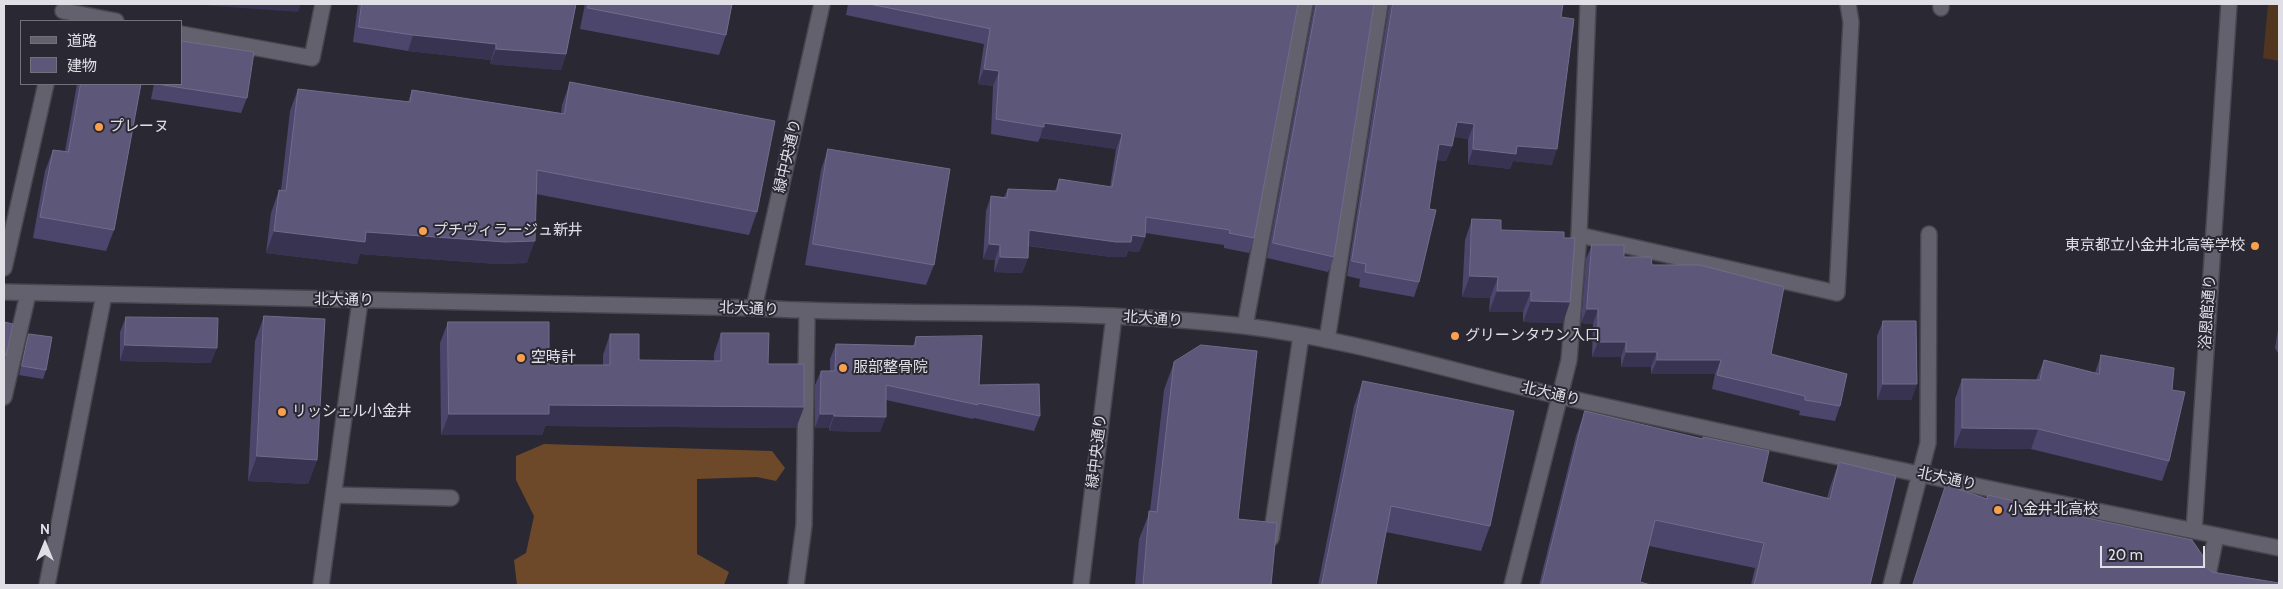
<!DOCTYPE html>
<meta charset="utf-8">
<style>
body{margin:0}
#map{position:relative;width:2283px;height:589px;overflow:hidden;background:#2a2833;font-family:Cabin,"Noto Sans JP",sans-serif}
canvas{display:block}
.frame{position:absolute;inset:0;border:5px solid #e0dfe6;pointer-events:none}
.legend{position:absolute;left:20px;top:20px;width:162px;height:65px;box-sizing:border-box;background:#2a2833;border:1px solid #73717b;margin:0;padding:6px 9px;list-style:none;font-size:15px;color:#e0dfe6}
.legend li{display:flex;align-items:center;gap:10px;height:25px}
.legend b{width:25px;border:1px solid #73717b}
.north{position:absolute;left:20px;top:519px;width:50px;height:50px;-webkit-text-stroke:4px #2a2833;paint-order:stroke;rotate:0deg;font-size:14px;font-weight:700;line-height:20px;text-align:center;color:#e0dfe6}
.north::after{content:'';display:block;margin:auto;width:18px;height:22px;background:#e0dfe6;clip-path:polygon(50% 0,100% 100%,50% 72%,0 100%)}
.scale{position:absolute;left:2100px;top:546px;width:105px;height:22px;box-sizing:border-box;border:2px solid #e0dfe6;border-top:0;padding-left:6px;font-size:15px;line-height:18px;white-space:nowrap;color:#e0dfe6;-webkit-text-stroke:4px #2a2833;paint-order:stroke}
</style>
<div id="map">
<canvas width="2283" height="589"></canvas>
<div class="frame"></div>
<ul class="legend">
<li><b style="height:6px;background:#63616d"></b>道路</li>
<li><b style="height:14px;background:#5d5779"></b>建物</li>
</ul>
<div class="north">N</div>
<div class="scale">20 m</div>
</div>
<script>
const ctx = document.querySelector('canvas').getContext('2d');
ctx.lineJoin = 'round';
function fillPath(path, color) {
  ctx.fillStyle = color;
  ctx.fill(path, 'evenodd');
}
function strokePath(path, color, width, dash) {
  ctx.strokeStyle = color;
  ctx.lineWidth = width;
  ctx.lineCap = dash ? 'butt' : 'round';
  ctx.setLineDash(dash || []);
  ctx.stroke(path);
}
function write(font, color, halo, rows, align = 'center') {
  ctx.font = font + ' Cabin,"Noto Sans JP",sans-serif';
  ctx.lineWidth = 4;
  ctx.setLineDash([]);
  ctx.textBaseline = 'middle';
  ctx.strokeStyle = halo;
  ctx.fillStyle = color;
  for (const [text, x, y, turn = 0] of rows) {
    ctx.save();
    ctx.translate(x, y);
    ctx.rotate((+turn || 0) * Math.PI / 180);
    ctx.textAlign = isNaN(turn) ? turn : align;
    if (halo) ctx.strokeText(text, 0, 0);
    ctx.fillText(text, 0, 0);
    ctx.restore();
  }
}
fillPath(new Path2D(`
 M2268,4H2279V61L2263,58Z`), '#51351e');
fillPath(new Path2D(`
 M544,444L772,451L785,468L776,481L757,477L697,479V554L729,572L724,585H517L514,560L526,553L534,516L516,480V456Z`), '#6d492a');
const minor = new Path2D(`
 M1941,8V4
 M63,11L116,21
 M181,34L312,58L323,4
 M1579,235L1837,293L1851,22L1848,4
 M4,268L46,84
 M4,292L754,308C917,317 1081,307 1244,326C1352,339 1457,373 1563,397C1801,450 2040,500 2279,548
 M754,308L822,4
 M1245,326L1305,4
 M1327,340L1380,4
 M4,397L28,294
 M334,495L451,498
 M2194,531L2229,4
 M1271,538L1301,336
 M47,585L104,295
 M321,585L360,301
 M796,585L804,525L807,311
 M1081,585L1114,316
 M1512,585L1569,360L1579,235L1588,4
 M1891,585L1928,443L1929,234
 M2206,585L2216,536`);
strokePath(minor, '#48474f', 18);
strokePath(minor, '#63616d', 15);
fillPath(new Path2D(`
 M358,4H576L566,54L561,70L490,64L491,60L408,51L353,42Z
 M585,4H732L726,35L719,55L580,29Z
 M848,4H1298L1254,238L1249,253L1224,248V245L1145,233V237L1139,252L1128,251L1126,257H1111L1028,246V258L1022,273L994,272L995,260L983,259L986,211L991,196L1004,197L1008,189L1055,191L1059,179L1110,187L1116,149L1040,138L1038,142L991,134L993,86L978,84L984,44L846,15Z
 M1313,4H1374L1334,257L1328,272L1267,258L1314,6Z
 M1389,4H1563L1561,17L1552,165L1513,161L1510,169L1468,164V139L1454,137L1452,146L1446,161L1436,160L1419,282L1414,297L1359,287L1360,279L1347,276L1389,5Z
 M570,82L757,212L749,235L536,194L527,263L497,264L360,254L357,264L266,253L271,213L279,190H281L290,111L298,89L408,102L412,90L561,113L562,105Z
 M77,84H141L114,230L106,251L33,238L45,171L53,150L65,151Z
 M154,84H181L247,98L241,113L151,99Z
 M828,149L934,265L926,285L805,265L821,170Z
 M1472,219L1501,230L1563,323L1523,322V312H1489L1490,298L1462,297L1465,240Z
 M1592,245L1624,257L1652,265L1771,354L1840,406L1835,421L1799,415L1800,411L1712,389L1715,374H1651V367H1621V357H1592L1593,324L1581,323L1586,259Z
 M264,316L317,460L308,484L248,481L255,341Z
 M126,317L211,363L120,361V332Z
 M1883,321L1917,384L1911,400H1877V336Z
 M448,322L549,365H603V355L610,334L639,360L714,361V354L721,333L768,364L804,407L796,428L545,426L542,435H441L440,343Z
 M2279,324V355L2275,348Z
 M29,334L46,370L43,379L19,375L26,342Z
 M916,337L979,385L1040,416L1034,431L974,418L973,419L886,400L880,432L829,431V428H815V385L821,371H830V359L836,344L913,346Z
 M2101,355L2172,390L2169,461L2162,481L2031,449L1954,448L1955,399L1962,379L2036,380L2044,360L2095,373Z
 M1174,362L1238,519L1271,585H1135L1139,539L1150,511L1164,390Z
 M1363,381L1490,526L1481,551L1386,532L1376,585H1318L1354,406Z
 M1585,411L1762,482L1827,498L1830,487L1839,462L1870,585H1751L1755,568L1649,546L1640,582L1651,585H1539L1576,436Z
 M1946,485L1986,499L1988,495L2052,510L2053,506L2205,566L2212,572L2279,585H1913Z`), '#4d466c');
fillPath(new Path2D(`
 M187,4H301L298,12Z
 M413,35L496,44L491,60L408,51Z
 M496,49L566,54L561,70L490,64Z
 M984,69L999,71L993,86L978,84Z
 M1457,122L1474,124L1468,139L1452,137Z
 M1044,123L1122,134L1116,149L1040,138Z
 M1439,144L1452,146L1446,161L1433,159Z
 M1517,146L1557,149L1552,165L1513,161L1510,169L1468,164L1473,149Z
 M1029,230L1132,235L1145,237L1139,252L1128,251L1126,257H1111L1024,245Z
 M274,231L366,232L535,241L527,263L497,264L360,254L357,264L266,253Z
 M989,244L1000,245L995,260L983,259Z
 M1000,257L1028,258L1022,273L994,272Z
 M1470,276L1498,277L1490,298L1462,297Z
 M1497,291H1531L1523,312H1489Z
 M1531,301L1570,302L1563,323L1523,322Z
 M1587,309H1598L1593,324L1581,323Z
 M1598,342H1626L1621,357H1592Z
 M125,345L217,348L211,363L120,361Z
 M1626,352H1657L1651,367H1621Z
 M1657,360H1721L1715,374H1651Z
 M1883,384H1917L1911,400H1877Z
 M549,405L804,407L796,428L545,426L542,435H441L449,414Z
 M820,414H834L829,428H815Z
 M834,416L886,417L880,432L829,431Z
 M1962,428L2038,429L2031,449L1954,448Z
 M257,456L317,460L308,484L248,481Z`), '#383350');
const building = new Path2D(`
 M362,4H576L566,54L496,49V44L413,35L359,27Z
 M589,4H732L726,35L588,8Z
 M870,4H1298L1254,238L1229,233L1230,230L1146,217L1145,237L1132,235L1131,242H1116L1029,230L1028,258L1000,257V245L989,244L991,196L1007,198L1008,189L1057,191L1059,179L1112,187L1122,134L1044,123V127L996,119L999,71L984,69L990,29Z
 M1317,4H1374L1334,257L1273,243Z
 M1393,4H1563L1561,17L1574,19L1557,149L1517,146L1516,154L1473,149L1474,124L1457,122L1452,146L1439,144L1429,209L1436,210L1419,282L1365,272L1366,264L1352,261Z
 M181,41L254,52L247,98L157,84H181Z
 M570,82L775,121L757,212L537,170L535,241L505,242L366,232L365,242L274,231L279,190L286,191L298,89L410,102L412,90L564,114Z
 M81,84H141L114,230L40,217L53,150L68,152Z
 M828,149L950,169L934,265L813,244Z
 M1472,219L1501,220V230L1564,232V238H1575L1570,302L1531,301V291H1497L1498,277L1470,276Z
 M1592,245H1624V257H1651L1652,265H1700L1784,287L1771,354L1847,374L1840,406L1805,400V396L1717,375L1721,360H1657V352H1626V342H1598V309H1587Z
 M264,316L325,319L317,460L257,456Z
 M126,317L218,318L217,348L125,345Z
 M1883,321H1916L1917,384H1883Z
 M4,322L13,324L6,356L4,355Z
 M448,322H549V365H610V334H639V360L721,361V333H769L768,364H804V407L549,405V414H449Z
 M29,334L52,337L46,370L22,366Z
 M982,336L979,385L1039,384L1040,416L978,403V405L886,385V417L834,416V414H820L821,371H835L836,344L915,346L916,337Z
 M1201,345L1257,351L1238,519L1277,523L1271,585H1143L1149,511L1157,512L1174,362Z
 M2101,355L2174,368L2172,390L2185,392L2169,461L2038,429L1962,428V379L2040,380L2044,360L2099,374Z
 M1363,381L1514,411L1490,526L1391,506L1376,585H1322Z
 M1585,411L1703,439V437L1769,451L1762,482L1830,499L1839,462L1896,476L1870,585H1754L1764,543L1655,520L1640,582L1651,585H1542Z
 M1946,485L1987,499L1988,495L2052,510L2053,506L2084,512L2082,517L2192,540L2205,559V566L2212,572L2279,583V585H1913Z`);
fillPath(building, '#5d5779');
strokePath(building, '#716c8a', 1);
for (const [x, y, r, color] of [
 [99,127,5,"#fa9f4e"],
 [423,231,5,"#fa9f4e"],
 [2255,246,5,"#fa9f4e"],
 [1455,336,5,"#fa9f4e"],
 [521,358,5,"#fa9f4e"],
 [843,368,5,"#fa9f4e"],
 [282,412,5,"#fa9f4e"],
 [1998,510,5,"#fa9f4e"]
]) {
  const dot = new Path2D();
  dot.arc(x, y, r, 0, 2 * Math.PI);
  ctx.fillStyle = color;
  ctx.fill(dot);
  strokePath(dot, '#2a2833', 2);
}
write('15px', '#e0dfe6', '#2a2833', [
 ["プレーヌ",109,127],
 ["プチヴィラージュ新井",433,231],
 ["東京都立小金井北高等学校",2245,246,"right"],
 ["グリーンタウン入口",1465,336],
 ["空時計",531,358],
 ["服部整骨院",853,368],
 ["リッシェル小金井",292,412],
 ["小金井北高校",2008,510]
], 'left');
write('15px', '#e0dfe6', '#2a2833', [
 ["緑中央通り",788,156,-77],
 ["北大通り",344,300,1],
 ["北大通り",749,309,2],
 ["浴恩館通り",2208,312,-86],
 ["北大通り",1153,319,4],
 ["北大通り",1551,394,13],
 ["緑中央通り",1097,451,-83],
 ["北大通り",1947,479,12]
]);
</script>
